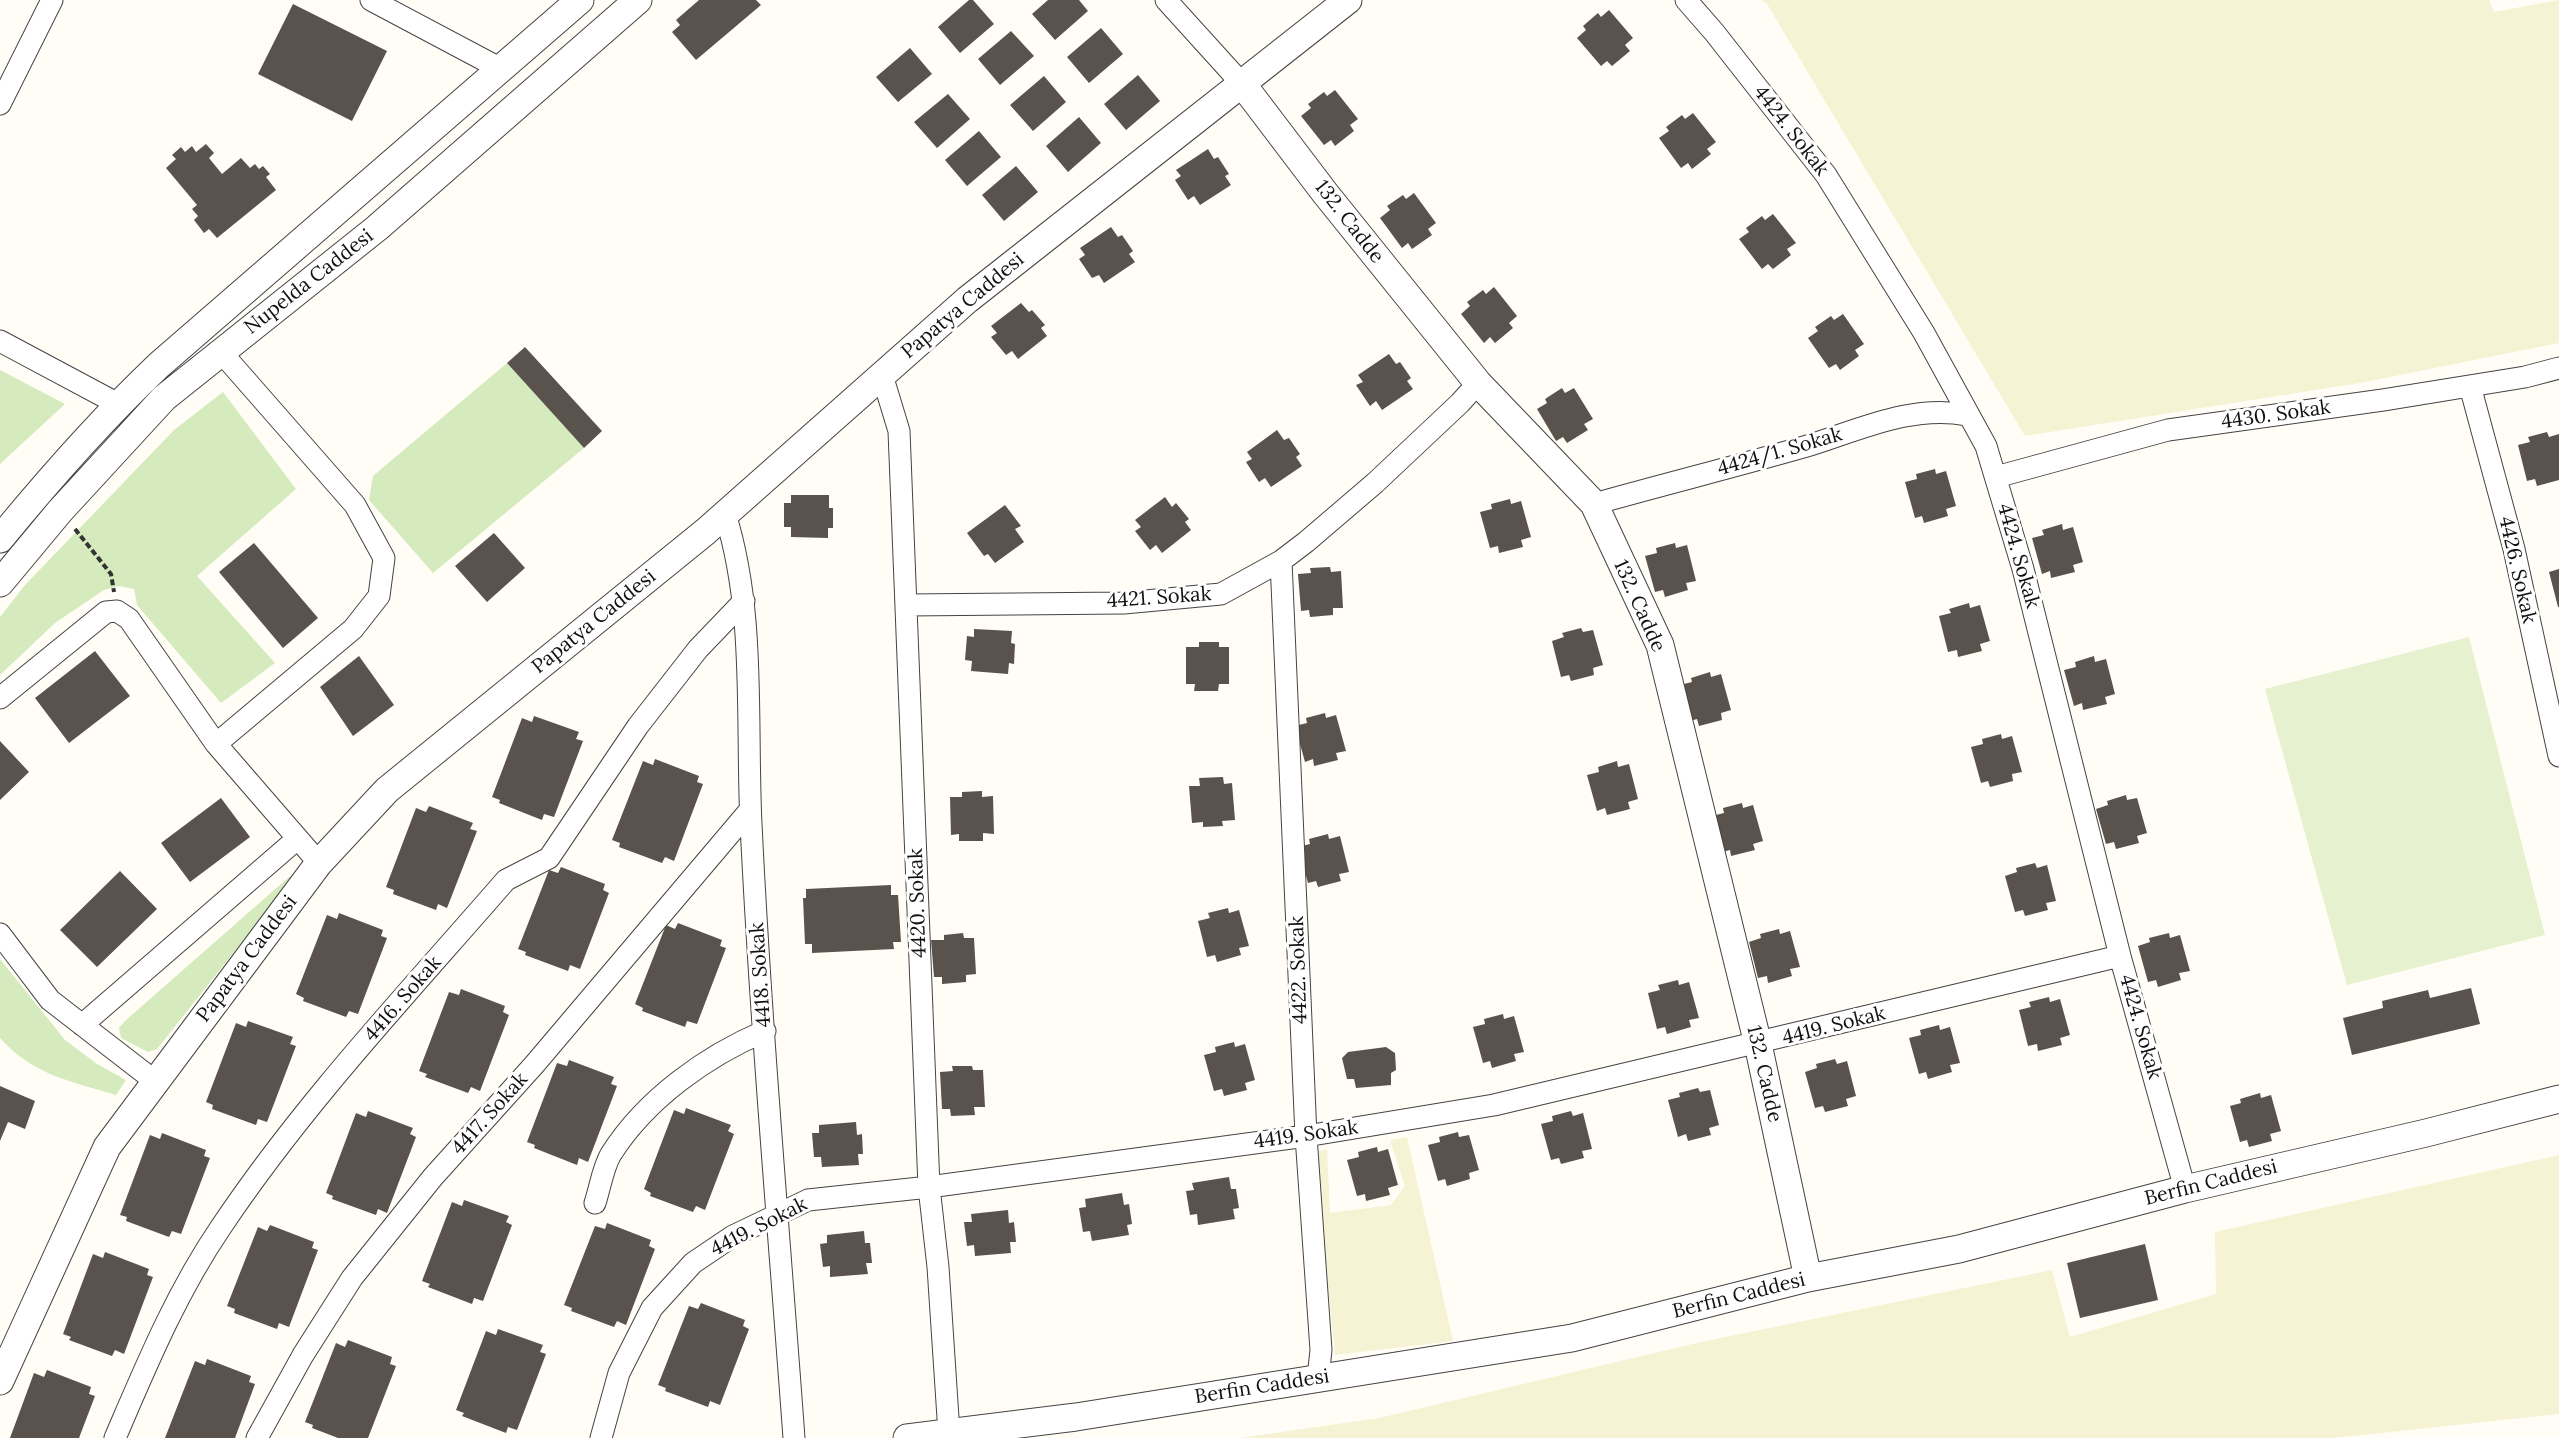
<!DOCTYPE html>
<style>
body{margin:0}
canvas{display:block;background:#fffdf5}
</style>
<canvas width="2559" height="1438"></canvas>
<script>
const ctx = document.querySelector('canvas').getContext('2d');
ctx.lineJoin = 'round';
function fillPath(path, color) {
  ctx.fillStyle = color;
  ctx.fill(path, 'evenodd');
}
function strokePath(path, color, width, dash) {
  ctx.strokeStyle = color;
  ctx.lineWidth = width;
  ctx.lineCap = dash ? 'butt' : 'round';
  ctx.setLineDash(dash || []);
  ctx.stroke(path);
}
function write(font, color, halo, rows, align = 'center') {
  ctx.font = font + ' Lora,serif';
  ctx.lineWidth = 6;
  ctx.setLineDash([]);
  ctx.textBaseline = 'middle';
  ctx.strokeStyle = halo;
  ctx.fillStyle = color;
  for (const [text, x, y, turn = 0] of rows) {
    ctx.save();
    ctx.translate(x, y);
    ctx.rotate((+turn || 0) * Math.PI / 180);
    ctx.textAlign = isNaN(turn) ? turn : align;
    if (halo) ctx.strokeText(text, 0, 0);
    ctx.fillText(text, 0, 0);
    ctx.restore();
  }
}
fillPath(new Path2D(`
 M1761,0H2489L2494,12L2559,0V343L2360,383L2025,436L1767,4Z
 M1407,1137L1453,1341L1335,1355L1315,1152L1327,1149L1330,1213L1391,1205L1405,1186L1390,1140Z
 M2559,1155V1414L2334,1438H1240L1379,1418L1701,1342L2052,1270L2070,1337L2216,1294L2215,1232Z`), '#f6f3d4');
fillPath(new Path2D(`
 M507,363L584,448L433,573L369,500L373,476Z
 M0,370L65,404L0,464Z
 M223,392L296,489L197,576L275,663L221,703L137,605L134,589L119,586L104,590L55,623L0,675V617L25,585L174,430Z
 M289,877L292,879L157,1049L148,1052L121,1038L119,1028L126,1020Z
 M0,959L65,1040L97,1064L126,1080L116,1095C70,1081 33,1075 0,1038Z`), '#d5ebbd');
fillPath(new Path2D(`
 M2469,637L2545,935L2347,985L2265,689Z`), '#e6f2cf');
fillPath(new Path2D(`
 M699,0H756L761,5L696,60L672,32L680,25L676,20Z
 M969,0H973L994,24L960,53L938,27Z
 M1048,0H1079L1088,11L1055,40L1032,14Z
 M293,4L387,51L352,121L258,74Z
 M1609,10L1633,38L1625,45L1630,51L1612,66L1607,61L1601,66L1577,38L1586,30L1583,26L1598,13L1601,17Z
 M1101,28L1123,54L1089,83L1067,57Z
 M1011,31L1034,56L1000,85L978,59Z
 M910,48L932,74L898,102L876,77Z
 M1138,75L1160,101L1126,130L1104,104Z
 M1044,76L1066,102L1033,131L1010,105Z
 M1335,90L1358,119L1350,125L1354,131L1335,146L1331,140L1324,145L1301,116L1311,108L1308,104L1324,92L1327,96Z
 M948,94L970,119L937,148L914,122Z
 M1693,113L1716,142L1707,149L1711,154L1692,169L1688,163L1681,168L1659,138L1669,131L1666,127L1682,115L1685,119Z
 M1079,117L1101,143L1068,172L1046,146Z
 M979,131L1001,157L967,186L945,160Z
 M206,144L214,153L209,158L222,174L241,158L250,168L255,164L259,169L263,166L270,174L266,177L276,190L217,238L209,229L204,233L194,220L198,216L192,209L197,205L166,168L176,159L172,155L181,147L185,152L192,146L196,152Z
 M1208,149L1214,159L1218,157L1229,174L1225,176L1231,185L1200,205L1194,196L1188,200L1175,180L1181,176L1176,170Z
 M1016,166L1038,192L1004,221L982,195Z
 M1414,193L1436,223L1428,229L1432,235L1412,249L1408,243L1402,248L1380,218L1390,210L1387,206L1403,195L1406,199Z
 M1773,214L1796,243L1787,249L1791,255L1773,269L1768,264L1762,269L1739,239L1749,232L1746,228L1762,216L1765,220Z
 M1111,227L1118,237L1122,235L1133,251L1129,254L1135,262L1104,283L1099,275L1092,278L1079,259L1085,255L1080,248Z
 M1494,287L1517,316L1509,323L1513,328L1495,343L1490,337L1484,343L1461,314L1470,306L1467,302L1483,290L1486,294Z
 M1021,303L1029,312L1032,310L1045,325L1041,328L1047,336L1018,359L1012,351L1006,355L991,337L997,333L991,326Z
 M1843,314L1864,344L1855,350L1859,356L1840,370L1836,364L1829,368L1808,338L1818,331L1815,327L1831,316L1834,320Z
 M525,347L602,431L584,448L507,363Z
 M1389,354L1396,364L1400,362L1411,378L1407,381L1413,389L1382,410L1376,401L1370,406L1356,385L1363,382L1358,375Z
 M1562,388L1565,393L1574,388L1593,419L1584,424L1588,430L1567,443L1563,437L1556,441L1537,409L1547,403L1545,399Z
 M1277,430L1284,440L1289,438L1300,454L1296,457L1302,466L1271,487L1265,478L1259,482L1246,462L1252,459L1247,452Z
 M2547,432L2549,437L2559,434V480L2537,486L2535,479L2527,481L2518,445L2530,442L2528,437Z
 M1935,469L1936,474L1946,471L1956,506L1946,509L1948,516L1924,523L1922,516L1915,518L1905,482L1917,479L1916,474Z
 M791,495H829V508H833V528H828V538L791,537V527H784V503H791Z
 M1165,497L1172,507L1176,503L1189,519L1185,522L1191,530L1162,553L1156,545L1150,550L1135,531L1141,527L1135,520Z
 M1510,499L1511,504L1521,501L1531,537L1521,540L1523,547L1499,553L1498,546L1490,548L1480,512L1492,509L1491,504Z
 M1005,505L1021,526L1015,529L1024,542L995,563L988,554L984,556L967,533Z
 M2062,524L2063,530L2073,527L2083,562L2073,565L2075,572L2051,578L2050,571L2042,574L2032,538L2044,535L2042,530Z
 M494,533L525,568L487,602L455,566Z
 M254,543L318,618L283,648L219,572Z
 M1675,543L1676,548L1687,545L1696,581L1686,583L1688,590L1665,597L1663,590L1655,592L1645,556L1657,553L1656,548Z
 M1330,567L1331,572L1341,571L1343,608H1333V615L1310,617L1309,610L1301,611L1298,574L1311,573L1310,568Z
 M2559,569V607H2558L2549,572Z
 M1969,603L1970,608L1980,605L1990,641L1980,644L1982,651L1958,657L1957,650L1948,652L1939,616L1951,613L1949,609Z
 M1581,628L1583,632L1593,630L1603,665L1593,668L1594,675L1571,681L1569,675L1561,677L1552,641L1564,637L1562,633Z
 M974,629L1012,631L1011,643L1015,644L1014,664L1009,663L1008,674L971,671L972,661L965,660L967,636L974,637Z
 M1199,642H1219V647H1229V684H1219L1218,691H1194L1195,684H1186V647H1199Z
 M95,651L130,696L69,743L35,698Z
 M359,656L394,705L353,736L320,687Z
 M2094,656L2095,662L2106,659L2115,694L2105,697L2107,704L2083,710L2082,703L2074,706L2064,670L2076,667L2075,662Z
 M1710,672L1711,677L1721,674L1731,710L1721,713L1722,720L1699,726L1697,719L1690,721L1680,685L1692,682L1691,678Z
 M1325,713L1326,718L1336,715L1346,751L1336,753L1338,760L1314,766L1313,759L1305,762L1295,726L1307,723L1306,718Z
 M534,716L579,732L576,739L583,741L554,817L544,814L542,820L499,803L500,800L492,797L522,718L532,722Z
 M2001,734L2002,739L2012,736L2022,772L2012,774L2013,781L1990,787L1988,781L1981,783L1971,747L1983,744L1982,739Z
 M0,741L29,772L0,800Z
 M655,759L699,776L697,782L703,784L674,861L665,857L662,863L619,847L620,843L612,840L643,761L653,765Z
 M1617,761L1618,767L1629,764L1638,799L1628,802L1630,809L1607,815L1605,808L1597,811L1587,775L1599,772L1598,767Z
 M1223,777L1224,784L1232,783L1235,820L1222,821L1223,826L1203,827V822L1192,823L1189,786H1200L1199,778Z
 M982,791V797L993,796L994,834L983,833V841H959V834L951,835L950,797H962V792Z
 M2126,795L2127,800L2137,798L2147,833L2137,836L2139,843L2116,849L2114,842L2106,844L2096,809L2108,805L2107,801Z
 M221,798L250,837L190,882L161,843Z
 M1742,803L1743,808L1753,805L1763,841L1753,844L1755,850L1731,856L1730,850L1722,852L1712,816L1724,813L1723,808Z
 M429,806L473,823L470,829L477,831L447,908L438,904L436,910L393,894L394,890L386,887L416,808L426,812Z
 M1328,834L1329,839L1340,836L1349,872L1339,874L1341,881L1318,887L1316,881L1308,883L1298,847L1310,844L1309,839Z
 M2035,863L2037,868L2047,865L2056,901L2046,903L2048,910L2025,916L2023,910L2015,912L2005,876L2017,872L2016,868Z
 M561,867L605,884L603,890L609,893L580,969L570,965L568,971L525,955L526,952L518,949L549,870L558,873Z
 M120,871L157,909L97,967L60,930Z
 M891,885V895H898L901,942H893L894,949L812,953V944H805L803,898H806V889Z
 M1228,908L1229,913L1239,910L1249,946L1239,948L1241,955L1217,962L1215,955L1207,957L1198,921L1210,918L1208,913Z
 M339,913L383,930L381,936L387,938L358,1014L349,1011L346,1017L303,1001L304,998L296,994L327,915L337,919Z
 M678,923L722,940L720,946L726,948L697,1024L687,1021L685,1027L642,1011L643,1008L635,1004L666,925L675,929Z
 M1779,929L1780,934L1790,931L1800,967L1790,969L1792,976L1768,983L1767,976L1758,978L1749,942L1761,938L1760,934Z
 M963,933L964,938H974L976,974L966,975V982L942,984V977H934L931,940H944V935Z
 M2169,933L2170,938L2180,935L2190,971L2179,973L2181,980L2158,987L2156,980L2148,982L2138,946L2150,942L2149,938Z
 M1678,980L1679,985L1689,982L1699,1018L1689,1020L1691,1027L1667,1034L1665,1027L1657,1029L1648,993L1660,990L1658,985Z
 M2471,988L2480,1024L2352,1055L2343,1018L2383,1008L2382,1001L2428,990L2430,998Z
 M461,989L505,1006L503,1012L509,1015L480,1091L471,1087L468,1093L425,1077L427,1074L419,1071L449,992L459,995Z
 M2049,997L2050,1002L2060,999L2070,1035L2060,1038L2062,1045L2038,1051L2037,1044L2028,1046L2019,1010L2031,1007L2029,1002Z
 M1503,1014L1504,1019L1514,1016L1524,1052L1514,1054L1516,1061L1492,1068L1490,1061L1483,1063L1473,1027L1485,1024L1484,1019Z
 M248,1021L293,1037L290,1044L296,1046L267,1122L258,1119L256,1125L212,1109L213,1105L206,1102L236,1023L246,1027Z
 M1939,1025L1940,1030L1950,1027L1960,1063L1950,1065L1952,1072L1928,1079L1926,1072L1919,1074L1909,1038L1921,1035L1920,1030Z
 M1234,1042L1235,1047L1245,1044L1255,1080L1245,1083L1247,1090L1224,1096L1222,1089L1214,1091L1204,1055L1216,1052L1215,1047Z
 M1386,1047L1395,1053L1396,1070L1391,1073V1085L1356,1088L1354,1079H1347L1342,1058L1348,1052Z
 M1835,1059L1837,1064L1847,1061L1856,1096L1846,1099L1848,1106L1825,1112L1823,1106L1815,1108L1805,1072L1817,1068L1816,1064Z
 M569,1060L614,1077L611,1084L617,1086L588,1162L579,1158L577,1165L534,1148L535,1145L527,1142L557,1063L567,1066Z
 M952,1066H972L973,1070H983L985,1107H974L975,1115L951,1116L950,1109H942L940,1072L953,1071Z
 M0,1086L35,1101L25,1129L8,1122L0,1141Z
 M1698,1088L1700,1092L1710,1090L1719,1125L1709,1128L1711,1135L1688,1141L1686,1134L1678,1137L1668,1100L1680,1097L1679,1093Z
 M2260,1093L2261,1098L2271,1095L2281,1131L2270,1134L2272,1141L2249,1147L2247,1140L2240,1142L2230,1106L2241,1103L2240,1099Z
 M686,1108L731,1125L728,1131L734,1134L705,1210L696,1206L693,1212L650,1196L651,1193L644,1189L674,1110L684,1114Z
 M368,1111L413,1128L410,1134L416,1137L387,1213L378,1209L376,1215L332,1199L333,1196L326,1193L356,1113L366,1117Z
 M1571,1111L1573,1116L1583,1113L1592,1149L1582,1151L1584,1158L1561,1164L1559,1158L1551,1160L1541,1124L1553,1121L1552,1116Z
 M856,1122L857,1135L862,1134L863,1154H858L859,1165L822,1167L821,1157H814L812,1133H819V1125Z
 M1458,1132L1459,1137L1469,1135L1479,1170L1469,1173L1470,1179L1447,1186L1445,1179L1438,1181L1428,1145L1440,1142L1439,1137Z
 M162,1133L206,1150L204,1156L210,1158L181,1234L172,1231L169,1237L126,1221L127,1217L120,1215L150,1135L160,1139Z
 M1377,1147L1378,1152L1388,1149L1398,1185L1388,1188L1390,1195L1366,1201L1365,1194L1357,1196L1347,1160L1359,1157L1358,1152Z
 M1229,1177L1231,1189H1236L1239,1208L1233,1209L1235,1219L1198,1225L1197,1214L1190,1215L1186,1191L1194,1190L1192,1183Z
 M1122,1193L1124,1205L1129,1204L1132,1224L1127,1225L1129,1235L1092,1241L1090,1231L1083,1232L1079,1208L1086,1207L1085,1199Z
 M464,1200L509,1216L506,1222L512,1225L483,1301L474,1298L472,1304L428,1287L430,1284L422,1281L452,1202L462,1206Z
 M1008,1210L1009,1223L1014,1222L1016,1242H1010L1011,1253L975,1256L974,1245L967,1246L964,1222H972L971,1214Z
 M607,1223L651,1240L649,1246L655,1249L626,1325L617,1321L614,1327L571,1311L572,1308L564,1305L595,1226L605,1229Z
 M270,1225L314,1242L312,1248L318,1250L289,1327L279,1323L277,1329L234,1313L235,1309L227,1306L258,1227L267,1231Z
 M864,1231L865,1243H870L872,1263H866L868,1274L830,1277V1266L823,1267L820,1244L827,1243V1235Z
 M2145,1244L2158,1300L2080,1318L2067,1263Z
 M105,1252L149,1269L147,1275L153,1277L124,1354L115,1350L112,1356L69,1340L71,1337L63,1334L93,1254L103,1258Z
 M701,1303L745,1320L743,1326L749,1329L720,1405L710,1401L708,1407L665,1391L666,1388L658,1385L689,1306L698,1309Z
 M498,1329L543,1345L540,1352L546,1354L517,1430L508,1427L506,1433L462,1416L464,1413L456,1410L486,1331L496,1335Z
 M348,1340L392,1357L390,1364L396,1366L368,1438H338L312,1428L313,1425L305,1422L336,1343L345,1347Z
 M207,1359L251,1376L249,1382L255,1384L235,1438H165L195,1361L205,1365Z
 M47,1370L91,1387L89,1394L95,1396L79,1438H10L34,1373L44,1377Z`), '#5a524d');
const minor = new Path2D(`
 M371,0L501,69
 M1166,0L1243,85
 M1686,0L1714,32L1826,175L1924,333L1986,446L2023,569L2120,956L2185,1189
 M0,104L52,0
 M0,341L118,404
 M882,375L899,431L929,1187L938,1267L949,1433
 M2470,386L2514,549L2559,756
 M1996,477L2168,430L2383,400L2525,377L2559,368
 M1594,504C1665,484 1737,466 1807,446C1859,430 1912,404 1967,415
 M725,514C756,612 746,721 751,824C761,1029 779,1233 794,1438
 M1281,561L1306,1136L1321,1350L1318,1378
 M907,605L1124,603L1221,594L1281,561L1306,542L1375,483L1460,403L1478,383
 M0,698L106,612L117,611L129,619L216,744L319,863
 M216,744L353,629L379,596L384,558L355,505L221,352
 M0,934L50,1000L156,1082
 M82,1025L297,839
 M595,1203C600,1188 603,1167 611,1154C646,1099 706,1056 765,1031
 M115,1438C146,1366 176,1293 221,1227C304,1103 408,993 506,880L549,858L638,726L698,649L744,601
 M257,1438L303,1355L352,1278L433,1177L534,1065L750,810
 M601,1438L619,1373L652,1308L693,1263L733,1236L808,1200L929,1187L1306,1136L1494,1105L2120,956`);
const tertiary = new Path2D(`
 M1243,85L1325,193L1478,383L1594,504L1660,645L1758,1044L1808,1278
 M0,539C50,478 102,419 159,365L580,0
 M0,583L60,511L164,398L377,228L638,0
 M0,1381L107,1147L319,863L387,790L705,532L967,300L1348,0
 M907,1438L1076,1417L1572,1338L1808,1278L1959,1249L2185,1189L2426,1133L2559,1099`);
strokePath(minor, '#444', 23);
strokePath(tertiary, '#444', 29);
strokePath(new Path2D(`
 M75,529L111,574L114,592`), '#333', 4, [6, 3]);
strokePath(minor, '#fff', 21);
strokePath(tertiary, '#fff', 27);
write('20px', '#111', '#fff', [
 ["4424. Sokak",1791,131,52],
 ["132. Cadde",1349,222,52],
 ["Nupelda Caddesi",309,282,-38],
 ["Papatya Caddesi",963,306,-40],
 ["4430. Sokak",2276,415,-8],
 ["4424/1. Sokak",1780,452,-16],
 ["4424. Sokak",2018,556,74],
 ["4426. Sokak",2517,570,77],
 ["4421. Sokak",1159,598,-4],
 ["132. Cadde",1639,606,66],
 ["Papatya Caddesi",594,622,-39],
 ["4420. Sokak",918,903,-92],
 ["Papatya Caddesi",247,959,-53],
 ["4422. Sokak",1299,970,-92],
 ["4418. Sokak",761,975,-94],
 ["4416. Sokak",403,999,-49],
 ["4419. Sokak",1834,1026,-14],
 ["4424. Sokak",2140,1027,74],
 ["132. Cadde",1764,1074,77],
 ["4417. Sokak",490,1114,-48],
 ["4419. Sokak",1306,1135,-8],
 ["Berfin Caddesi",2211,1183,-14],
 ["4419. Sokak",759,1227,-27],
 ["Berfin Caddesi",1739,1296,-14],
 ["Berfin Caddesi",1262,1387,-9]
]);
</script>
